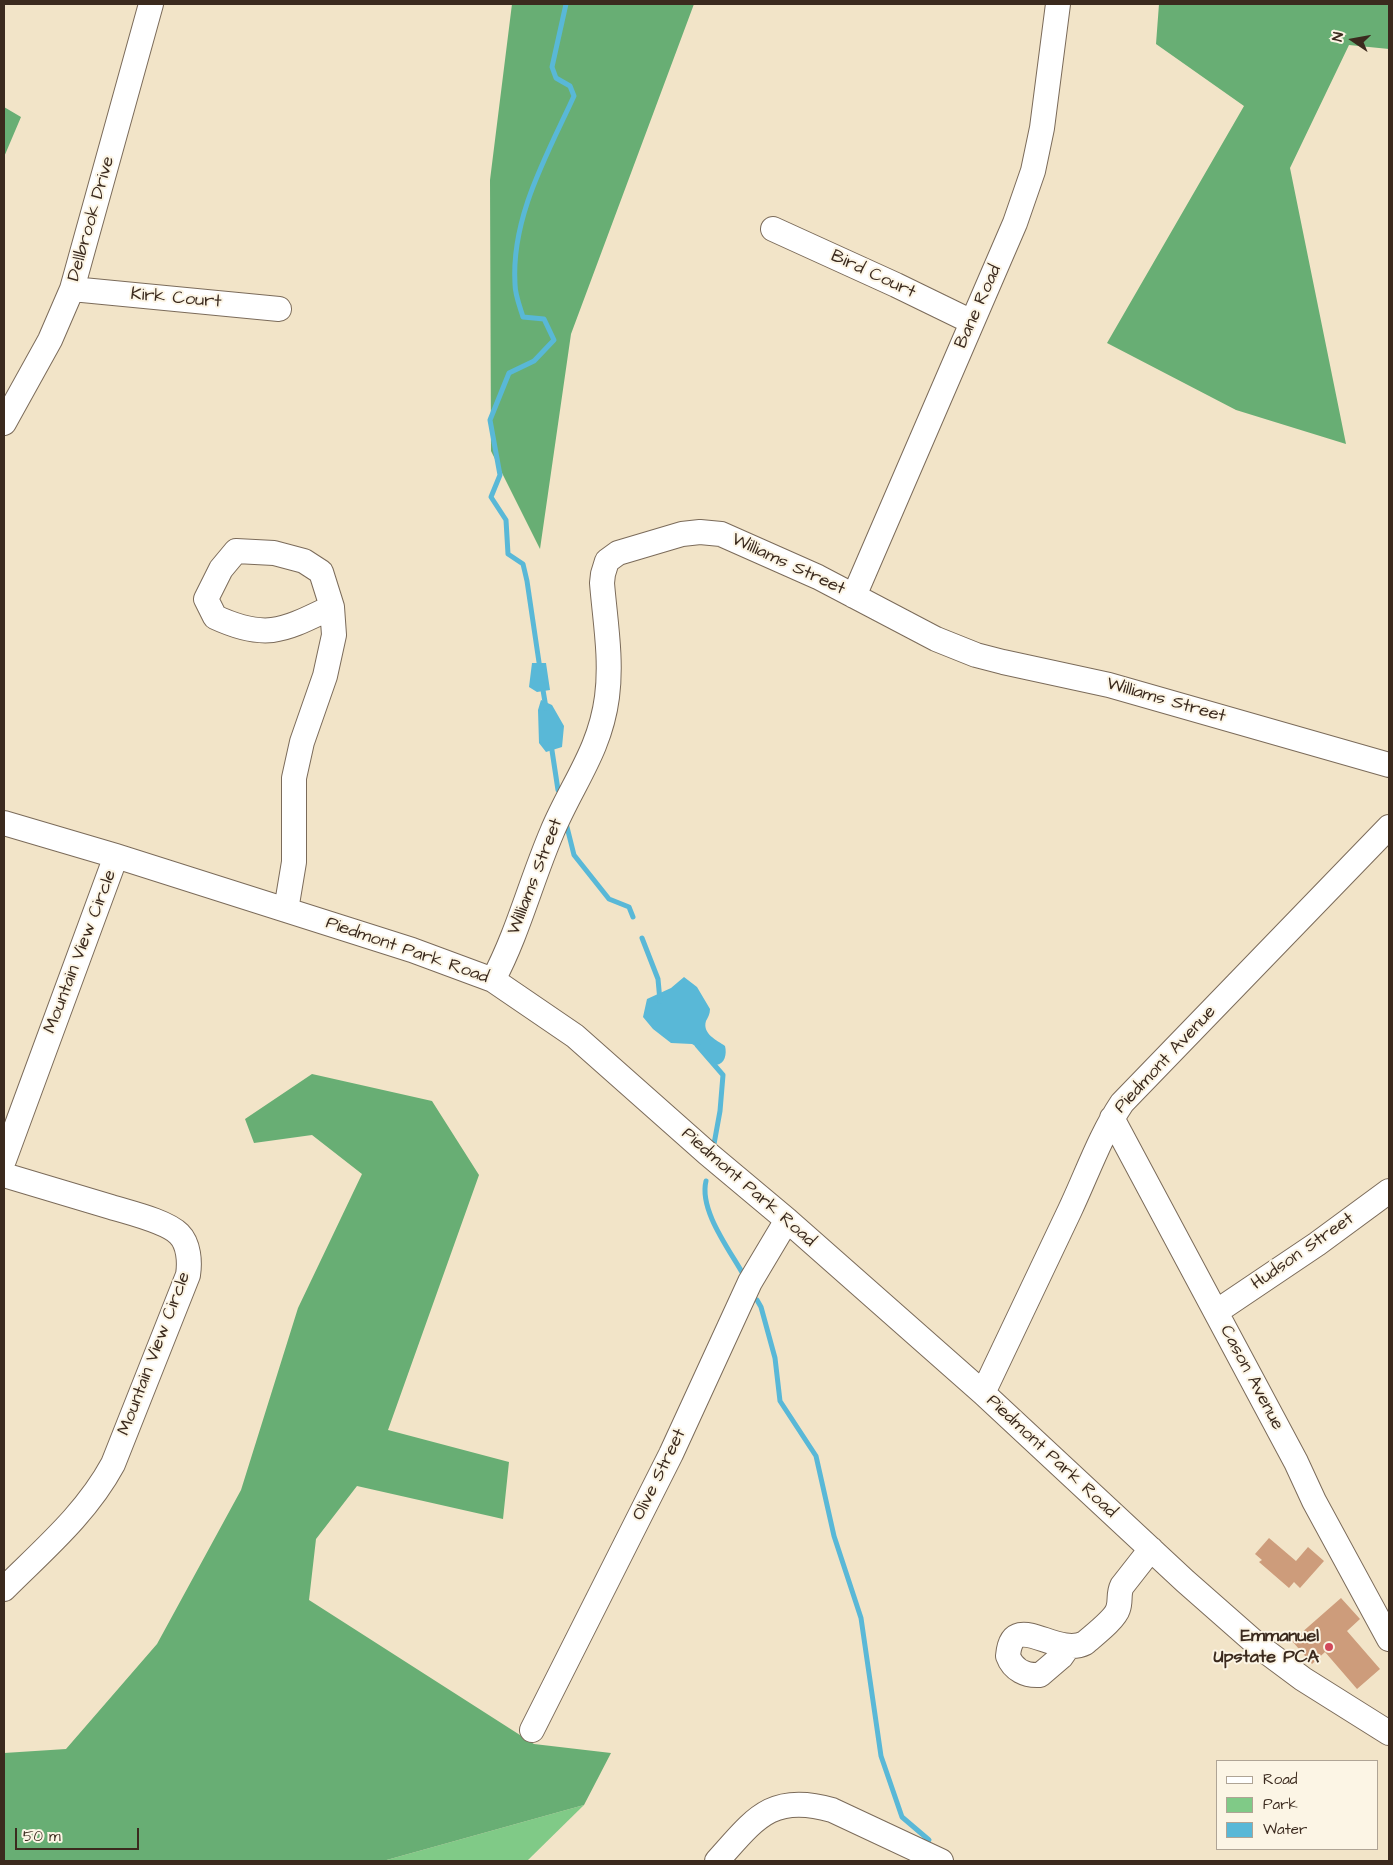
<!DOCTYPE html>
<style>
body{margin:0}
#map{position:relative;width:1393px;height:1865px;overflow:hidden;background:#f2e4c8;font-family:"Architects Daughter",sans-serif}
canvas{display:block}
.frame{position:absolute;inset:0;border:5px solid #3b2a1e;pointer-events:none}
.legend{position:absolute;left:1216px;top:1760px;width:162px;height:90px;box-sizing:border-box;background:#fcf5e5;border:1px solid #afa495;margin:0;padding:6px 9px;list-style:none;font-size:15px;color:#3b2a1e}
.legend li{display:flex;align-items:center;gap:10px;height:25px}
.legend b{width:25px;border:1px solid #afa495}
.north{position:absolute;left:1328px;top:15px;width:50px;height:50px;-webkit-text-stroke:4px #fcf5e5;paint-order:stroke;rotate:282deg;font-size:14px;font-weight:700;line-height:20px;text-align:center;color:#3b2a1e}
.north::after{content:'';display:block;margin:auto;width:18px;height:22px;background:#3b2a1e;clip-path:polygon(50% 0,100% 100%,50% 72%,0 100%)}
.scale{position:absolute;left:15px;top:1828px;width:124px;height:22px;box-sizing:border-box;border:2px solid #3b2a1e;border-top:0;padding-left:6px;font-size:15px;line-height:18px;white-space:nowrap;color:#3b2a1e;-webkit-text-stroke:4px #fcf5e5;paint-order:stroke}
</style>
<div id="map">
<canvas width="1393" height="1865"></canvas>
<div class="frame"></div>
<ul class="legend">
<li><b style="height:6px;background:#fff"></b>Road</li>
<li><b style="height:14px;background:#80ca87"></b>Park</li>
<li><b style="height:14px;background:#59b8d7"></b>Water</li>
</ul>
<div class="north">N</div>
<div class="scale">50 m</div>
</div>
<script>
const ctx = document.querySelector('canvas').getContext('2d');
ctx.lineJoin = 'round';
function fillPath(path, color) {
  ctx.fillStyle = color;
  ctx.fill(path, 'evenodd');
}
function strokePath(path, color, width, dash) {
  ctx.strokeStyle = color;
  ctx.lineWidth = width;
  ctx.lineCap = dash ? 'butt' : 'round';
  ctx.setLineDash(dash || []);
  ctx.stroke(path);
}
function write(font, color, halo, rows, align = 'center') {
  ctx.font = font + ' "Architects Daughter",sans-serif';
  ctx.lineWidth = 4;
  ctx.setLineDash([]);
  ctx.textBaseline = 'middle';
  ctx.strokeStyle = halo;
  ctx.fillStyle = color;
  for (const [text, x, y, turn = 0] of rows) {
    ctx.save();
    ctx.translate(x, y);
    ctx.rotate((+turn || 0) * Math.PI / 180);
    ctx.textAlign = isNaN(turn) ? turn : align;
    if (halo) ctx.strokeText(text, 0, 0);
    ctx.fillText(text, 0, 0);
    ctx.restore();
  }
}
fillPath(new Path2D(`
 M584,1805L527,1861H383Z`), '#80ca87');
fillPath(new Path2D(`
 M512,4H694L571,334L540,549L491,451L490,180Z
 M1159,4H1389V49L1349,45L1290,168L1346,444L1236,410L1107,343L1244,106L1156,44Z
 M4,107L21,117L4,157Z
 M312,1074L432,1101L479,1175L388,1430L509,1462L503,1519L357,1486L316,1539L309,1600L534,1744L611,1753L584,1805L383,1861H4V1753L66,1749L157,1644L241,1490L298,1308L362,1174L312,1135L254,1143L245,1119Z`), '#68ae74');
fillPath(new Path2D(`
 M532,663H546L550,690L537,692L529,687Z
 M541,700L552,705L564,726L562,747L546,752L539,743L538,710Z
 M684,977L697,987L710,1009C710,1014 708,1017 706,1021C702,1034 717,1040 725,1046C727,1054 725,1064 716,1065L702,1050L692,1044L671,1043L653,1029L643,1017L647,999L671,988Z`), '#59b8d7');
strokePath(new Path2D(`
 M540,669L527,581L523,564L508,554L506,520L491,497L500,475L490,420L509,373L534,361L554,340L544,319L523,317C520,307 515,295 515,284C511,217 547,155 574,96L570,86L556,78L552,67L566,4
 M542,684L546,708
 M551,744L558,790
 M566,823L574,855L609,899L629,907L633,917
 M642,938L658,979L660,1001
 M697,1045L723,1075L720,1111L714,1144
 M706,1181C699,1210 729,1249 743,1274
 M757,1300L761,1307L775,1358L780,1401L816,1456L834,1536L861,1618L881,1756L902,1817L929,1840`), '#59b8d7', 5);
fillPath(new Path2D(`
 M1269,1538L1296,1561L1308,1547L1324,1561L1300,1588L1294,1582L1289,1588L1259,1562L1262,1560L1255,1554Z
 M1341,1598L1360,1619L1347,1631L1380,1669L1357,1689L1325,1652L1312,1664L1292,1641Z`), '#cd9c7b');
const minor = new Path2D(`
 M773,229L896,285L972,322
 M72,289L279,309
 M4,423L50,340L72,289L151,4
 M854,596L1015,223L1033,171L1042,128L1058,4
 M4,823L116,856L412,950L493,980L575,1036L707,1153L787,1220L983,1393L1185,1581L1260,1647L1303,1679L1389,1733
 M286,910L294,862V778L302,742L325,676L334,635L332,607L321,572L304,561L274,553L236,551L221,569L206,599L215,617C267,641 284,630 332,607
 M493,980C518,933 531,881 552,832C572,784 600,751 607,697C612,659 605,620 602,583L603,574L607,561L618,553L682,534L700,532L721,534L818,577L936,639L976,655L1003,662L1109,685L1389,765
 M1112,1118L1296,1462L1314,1501L1389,1639
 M4,1160L116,856
 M4,1175C40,1186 75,1196 111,1207C130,1213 166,1221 179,1234C189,1244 190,1262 188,1275L113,1464C86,1514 43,1550 4,1589
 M1216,1312L1317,1244L1389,1191
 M983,1393C1012,1332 1041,1271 1070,1210C1087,1174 1100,1136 1122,1103L1389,827
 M1068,1647L1061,1657L1040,1675C1026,1676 1013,1670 1008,1656C1012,1608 1055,1658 1085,1643C1094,1635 1115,1619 1118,1609C1121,1601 1118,1594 1122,1586L1151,1549
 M532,1730L671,1454L750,1282L787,1220
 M717,1861C754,1820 771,1792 832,1810L941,1861`);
strokePath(minor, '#7b6b5a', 26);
strokePath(minor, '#fff', 24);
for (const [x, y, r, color] of [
 [1329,1647,5,"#d1495b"]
]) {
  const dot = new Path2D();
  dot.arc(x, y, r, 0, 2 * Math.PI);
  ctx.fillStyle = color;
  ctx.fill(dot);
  strokePath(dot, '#fcf5e5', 2);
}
write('18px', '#3b2a1e', '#fcf5e5', [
 ["Dellbrook Drive",92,219,-74],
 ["Bird Court",873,275,25],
 ["Kirk Court",176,299,5],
 ["Bane Road",979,307,-66],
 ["Williams Street",788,565,25],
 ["Williams Street",1166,701,16],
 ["Williams Street",536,877,-69],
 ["Piedmont Park Road",407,951,19],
 ["Mountain View Circle",81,952,-69],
 ["Piedmont Avenue",1166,1060,-47],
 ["Piedmont Park Road",748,1188,41],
 ["Hudson Street",1303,1252,-35],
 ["Mountain View Circle",155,1354,-69],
 ["Cason Avenue",1251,1378,62],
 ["Piedmont Park Road",1051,1457,43],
 ["Olive Street",660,1475,-64]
]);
write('bold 18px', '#3b2a1e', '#fcf5e5', [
 ["Emmanuel",1319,1637],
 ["Upstate PCA",1319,1658]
], 'right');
</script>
